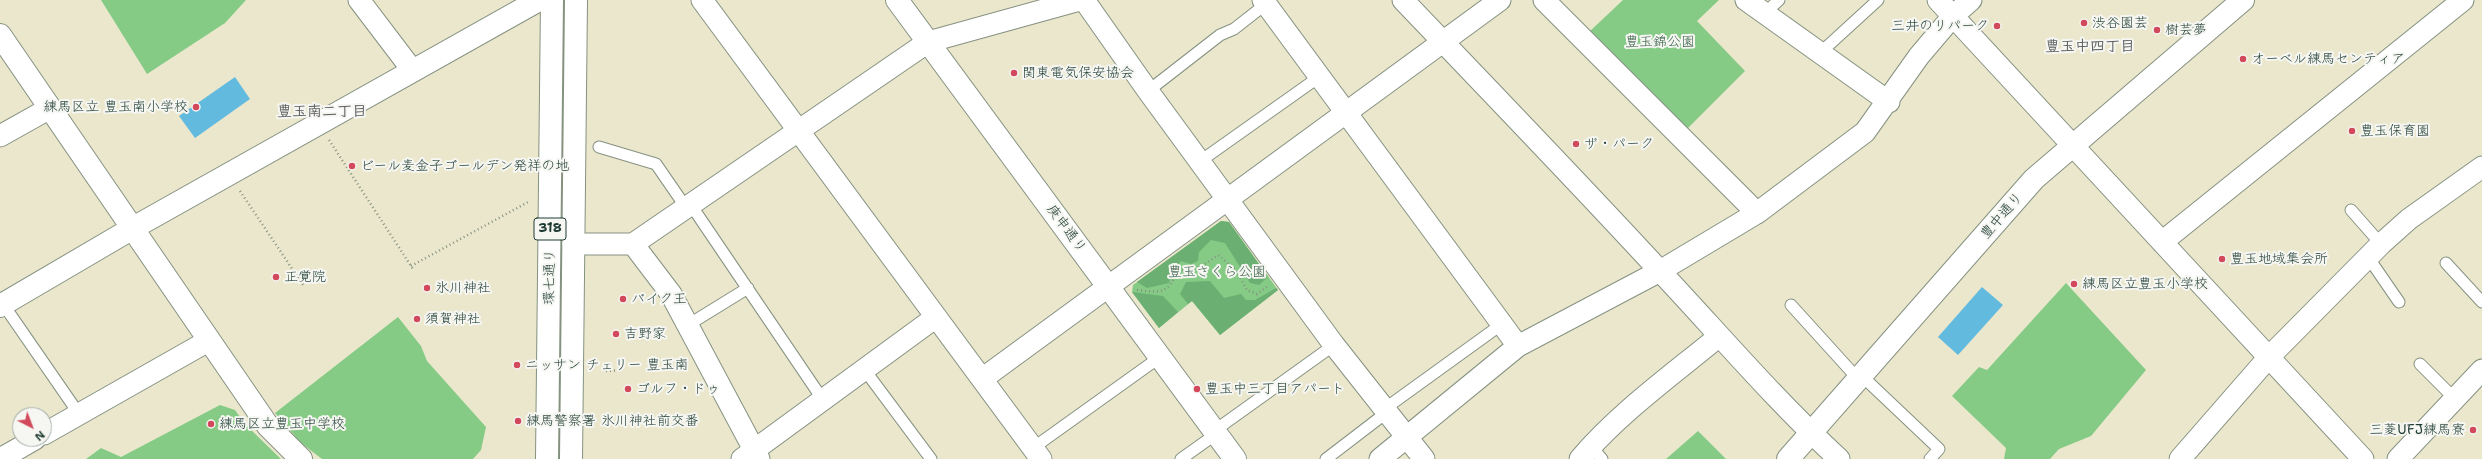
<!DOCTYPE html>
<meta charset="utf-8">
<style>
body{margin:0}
#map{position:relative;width:2482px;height:459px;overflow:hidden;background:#ebe7cd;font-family:"Shantell Sans",sans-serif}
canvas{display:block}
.north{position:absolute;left:12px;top:407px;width:40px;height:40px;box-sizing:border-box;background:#f6f6f2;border:1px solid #a0aca6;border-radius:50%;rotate:138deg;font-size:11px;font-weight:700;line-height:16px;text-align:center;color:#1f3d34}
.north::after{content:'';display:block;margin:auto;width:14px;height:18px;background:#d1495b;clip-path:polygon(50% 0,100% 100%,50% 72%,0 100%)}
</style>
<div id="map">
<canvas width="2482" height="459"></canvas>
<div class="north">N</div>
</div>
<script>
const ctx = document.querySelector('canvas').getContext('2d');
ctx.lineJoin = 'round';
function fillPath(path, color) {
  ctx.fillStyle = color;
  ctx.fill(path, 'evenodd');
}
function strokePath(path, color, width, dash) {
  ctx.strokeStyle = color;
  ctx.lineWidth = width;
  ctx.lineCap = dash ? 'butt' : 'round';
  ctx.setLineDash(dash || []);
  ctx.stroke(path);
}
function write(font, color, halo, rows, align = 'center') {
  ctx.font = font + ' "Shantell Sans","Klee One",sans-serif';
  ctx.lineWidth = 4;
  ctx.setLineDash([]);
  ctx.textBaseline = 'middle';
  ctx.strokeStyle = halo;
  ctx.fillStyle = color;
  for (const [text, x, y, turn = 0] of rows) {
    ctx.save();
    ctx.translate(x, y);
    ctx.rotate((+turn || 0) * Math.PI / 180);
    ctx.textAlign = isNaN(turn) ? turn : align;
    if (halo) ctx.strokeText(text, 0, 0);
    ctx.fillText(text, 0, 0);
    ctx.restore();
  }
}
fillPath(new Path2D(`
 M101,0H246L225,23L147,74Z
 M1623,0H1719L1697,21L1745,71L1687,129L1589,32Z
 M1221,221L1229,222L1278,290L1220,335L1192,301L1159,328L1132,292L1133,285Z
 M2066,283L2146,370L2091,436L2059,449L2050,459H2004L2006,448L1952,396L1979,367L1987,370Z
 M398,317L421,346L427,361L486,427L481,450L473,459H322L301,443L275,413Z
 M220,405L235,410L246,425L281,459H86L101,448L121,457Z
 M1698,431L1726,459H1666Z`), '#85cb85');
fillPath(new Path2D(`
 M1221,221L1229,222L1268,277L1259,285L1250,283L1225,243L1211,240L1199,252L1198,261L1191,264L1181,261L1172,273L1169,283L1147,288L1137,282Z
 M1210,281L1224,298L1241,294L1246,300H1255L1276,288L1278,290L1220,335L1192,301L1188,304L1180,294L1186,282Z
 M1132,292L1163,296L1178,312L1159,328Z`), '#6caf72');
fillPath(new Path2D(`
 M235,77L250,99L195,138L179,116Z
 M1982,287L2003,305L1958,355L1938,337Z`), '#62badf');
const service = new Path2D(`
 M1765,13L1779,0
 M1820,53L1878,0
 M1148,91L1220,35L1234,29L1266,4
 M599,147L656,164L687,209
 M1199,162L1319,77
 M691,205L823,400
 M2351,210L2381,244
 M2368,257L2399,302
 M2446,263L2482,302
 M1,301L79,414
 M1791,305L1859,380
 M688,325L748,288
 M2420,364L2455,399
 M864,369L931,459
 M1862,376L1939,449L1930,459
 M1383,410L1502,324
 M1214,431L1334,345
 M1591,446L1602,459
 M1033,448L1160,357
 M1181,459L1216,434
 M1326,459L1386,413`);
const minor = new Path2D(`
 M359,0L413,71
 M702,0L1041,459
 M1084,0L1148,91L1334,345L1424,459
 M1263,0L1518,346
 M1403,0C1489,90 1575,179 1659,270C1719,334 1775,400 1839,459
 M1544,0L1757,213
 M1746,0L1889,102
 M1938,0L2363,459
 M0,136L50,108
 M2162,242L2463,0
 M573,244H633L928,42L1080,0
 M633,244L671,294L759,459
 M982,379L1500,0
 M44,434L208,341
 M0,459L35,439
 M742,459L936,317
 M1380,459L1518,346L1660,271L1757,213L1865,132L1919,56L1953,16L1971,0
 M1580,459C1619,413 1672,375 1718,337
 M2180,459L2269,357L2381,244L2409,219L2482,167
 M2398,459L2482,370`);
const tertiary = new Path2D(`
 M0,35L268,426L301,459
 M0,306L133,228L539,0
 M1788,459L2034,179L2243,0`);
const secondary = new Path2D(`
 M897,0L1235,459`);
const primary = new Path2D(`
 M547,459L552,0
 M571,459L576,0`);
strokePath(service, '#859280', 13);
strokePath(minor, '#859280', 23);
strokePath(tertiary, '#859280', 24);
strokePath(secondary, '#859280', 24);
strokePath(primary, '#859280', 24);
strokePath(new Path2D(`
 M329,140L413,269
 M240,191L303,285
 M411,266L530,201
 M1137,290C1161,293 1168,294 1178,270C1196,271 1204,265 1218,255L1236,270L1247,290L1257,294L1268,286
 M606,371L621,370`), '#859280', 2.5, [1, 3]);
strokePath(service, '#fff', 11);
strokePath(minor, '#fff', 21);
strokePath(tertiary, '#fff', 22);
strokePath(secondary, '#fff', 22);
strokePath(primary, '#fff', 22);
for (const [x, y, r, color] of [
 [2084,23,4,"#d1495b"],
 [1997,26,4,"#d1495b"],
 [2157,30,4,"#d1495b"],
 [2243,59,4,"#d1495b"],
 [1014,73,4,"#d1495b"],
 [196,107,4,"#d1495b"],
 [2352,131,4,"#d1495b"],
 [1576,144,4,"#d1495b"],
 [352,166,4,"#d1495b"],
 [2222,259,4,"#d1495b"],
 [276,277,4,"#d1495b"],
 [2074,284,4,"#d1495b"],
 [427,288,4,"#d1495b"],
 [623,299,4,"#d1495b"],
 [417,319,4,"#d1495b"],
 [616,334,4,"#d1495b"],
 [517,365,4,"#d1495b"],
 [628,389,4,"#d1495b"],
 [1197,389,4,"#d1495b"],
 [518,421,4,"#d1495b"],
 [211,424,4,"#d1495b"],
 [2473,430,4,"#d1495b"]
]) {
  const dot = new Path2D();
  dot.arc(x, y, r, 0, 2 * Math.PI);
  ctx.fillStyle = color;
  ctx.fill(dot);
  strokePath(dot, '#f6f6f2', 1.5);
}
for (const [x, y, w] of [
 [550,229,32]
]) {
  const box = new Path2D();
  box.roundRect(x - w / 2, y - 11, w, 22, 3);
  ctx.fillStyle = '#f6f6f2';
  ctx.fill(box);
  strokePath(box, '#1f3d34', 1);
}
write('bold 13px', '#1f3d34', null, [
 ["318",550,229]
]);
write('14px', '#1f3d34', '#f6f6f2', [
 ["渋谷園芸",2092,23],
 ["三井のリパーク",1989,26,"right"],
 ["樹芸夢",2165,30],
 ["オーベル練馬センティア",2251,59],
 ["関東電気保安協会",1022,73],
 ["練馬区立 豊玉南小学校",188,107,"right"],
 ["豊玉保育園",2360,131],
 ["ザ・パーク",1584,144],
 ["ビール麦金子ゴールデン発祥の地",360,166],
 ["豊玉地域集会所",2230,259],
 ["正覚院",284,277],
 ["練馬区立豊玉小学校",2082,284],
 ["氷川神社",435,288],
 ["バイク王",631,299],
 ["須賀神社",425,319],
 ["吉野家",624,334],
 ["ニッサン チェリー 豊玉南",525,365],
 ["ゴルフ・ドゥ",636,389],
 ["豊玉中三丁目アパート",1205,389],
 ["練馬警察署 氷川神社前交番",526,421],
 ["練馬区立豊玉中学校",219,424],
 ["三菱UFJ練馬寮",2465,430,"right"]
], 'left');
write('14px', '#386048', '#f6f6f2', [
 ["豊玉錦公園",1660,42],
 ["豊玉さくら公園",1217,272]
]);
write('14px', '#1f3d34', '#f6f6f2', [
 ["豊中通り",2002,216,-49],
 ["庚申通り",1066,229,53],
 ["環七通り",550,277,-89]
]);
write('bold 15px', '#5d6061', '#f6f6f2', [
 ["豊玉中四丁目",2090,47],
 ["豊玉南二丁目",322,112]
]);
</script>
